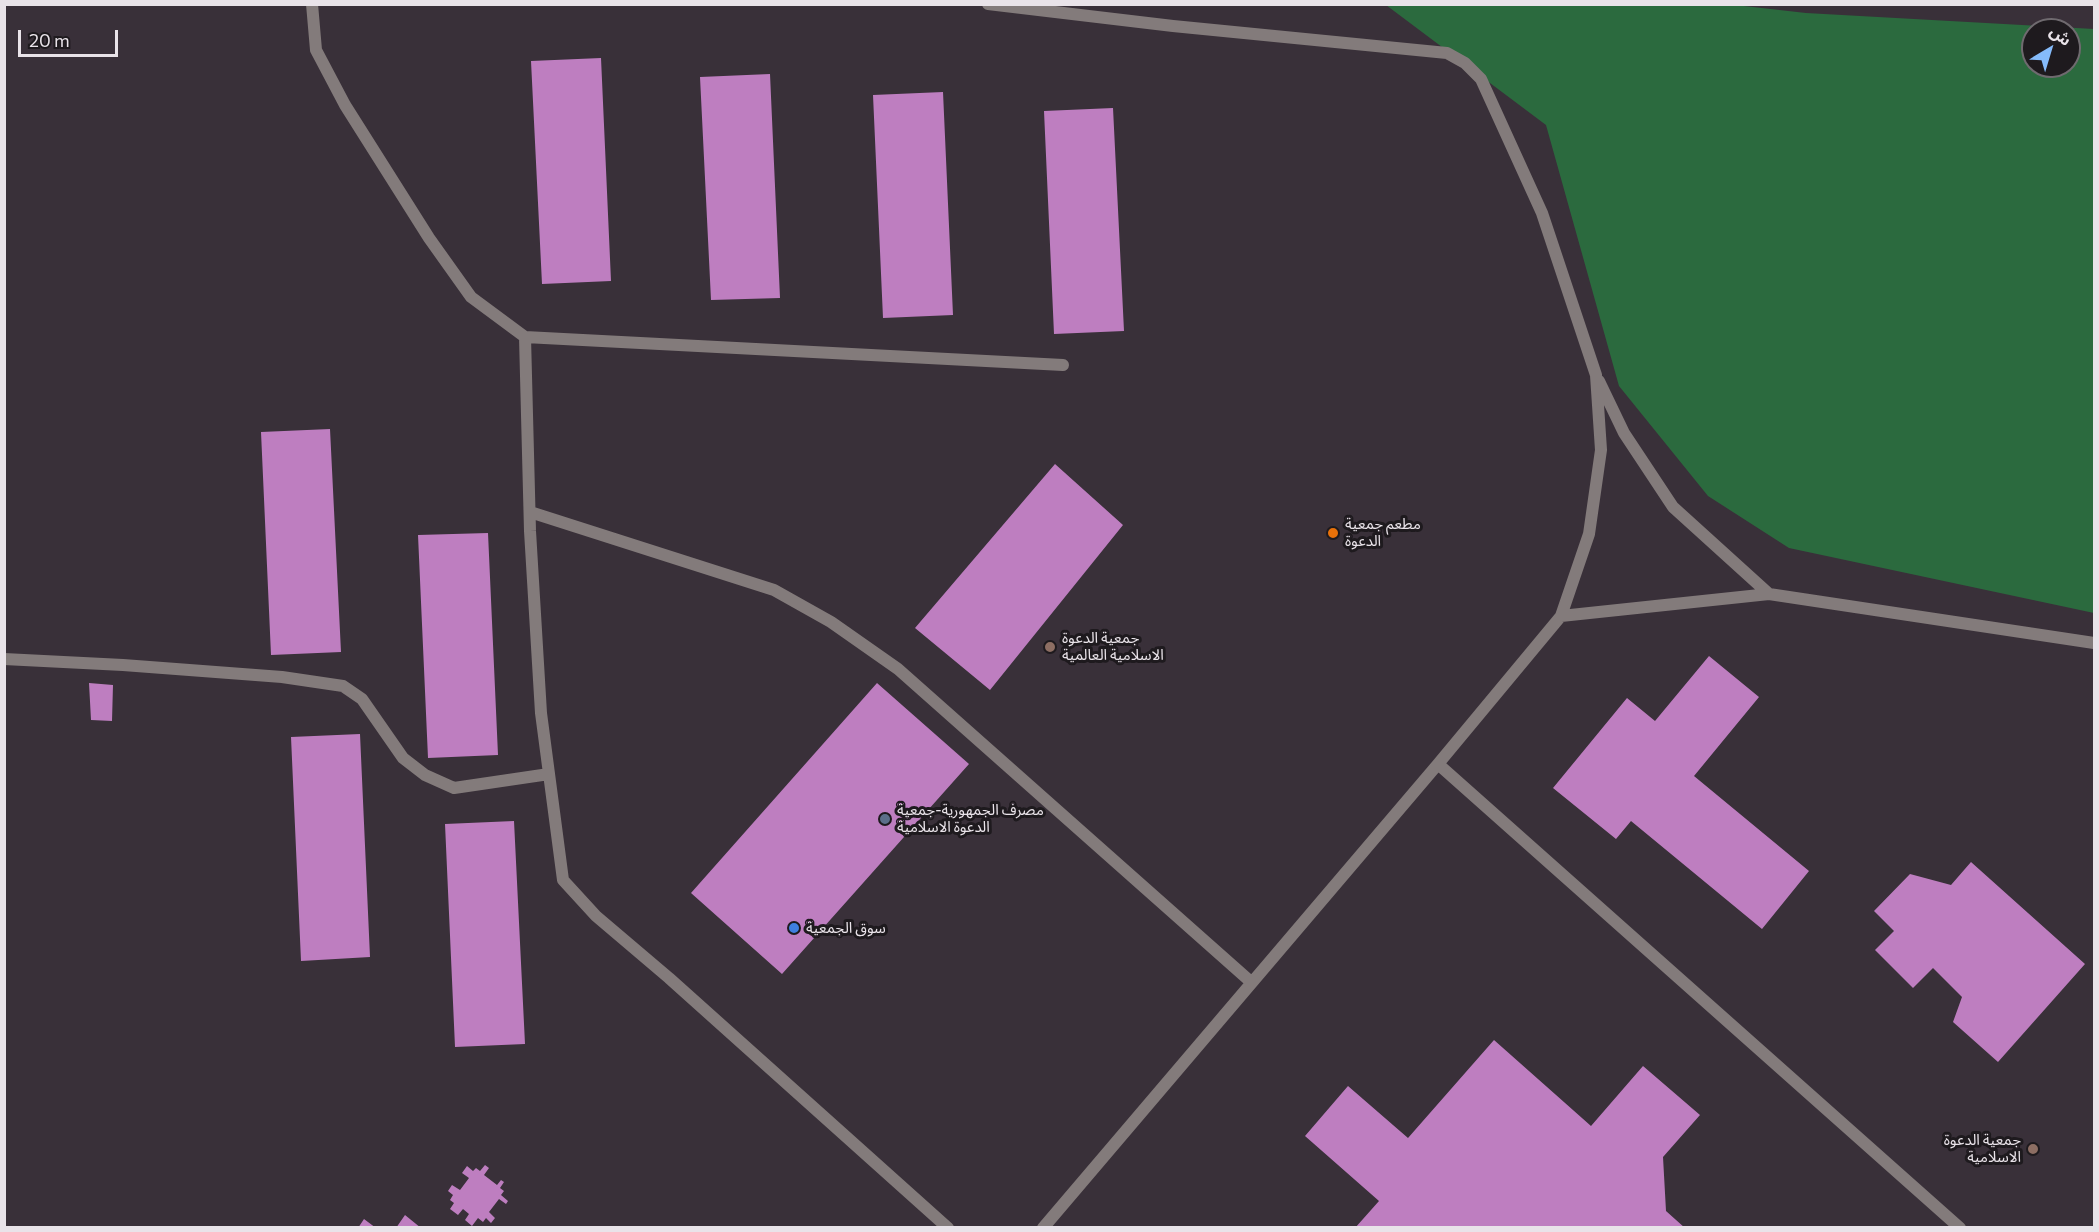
<!DOCTYPE html>
<meta charset="utf-8">
<style>
body{margin:0}
#map{position:relative;width:2099px;height:1232px;overflow:hidden;background:#393039;font-family:Commissioner,"Noto Sans Arabic",sans-serif}
canvas{display:block}
.frame{position:absolute;inset:0;border:6px solid #e9e3e9;pointer-events:none}
.north{position:absolute;left:2021px;top:18px;width:60px;height:60px;box-sizing:border-box;background:#1e1a1e;border:2px solid #6f6a6f;border-radius:50%;rotate:38deg;font-size:16px;font-weight:700;line-height:24px;text-align:center;color:#e9e3e9}
.north::after{content:'';display:block;margin:auto;width:21px;height:27px;background:#85bbfb;clip-path:polygon(50% 0,100% 100%,50% 72%,0 100%)}
.scale{position:absolute;left:18px;top:30px;width:100px;height:27px;box-sizing:border-box;border:3px solid #e9e3e9;border-top:0;padding-left:8px;font-size:18px;line-height:21px;white-space:nowrap;color:#e9e3e9;-webkit-text-stroke:4px #1e1a1e;paint-order:stroke}
</style>
<div id="map">
<canvas width="2099" height="1232"></canvas>
<div class="frame"></div>
<div class="north">ش</div>
<div class="scale">20 m</div>
</div>
<script>
const ctx = document.querySelector('canvas').getContext('2d');
ctx.lineJoin = 'round';
function fillPath(path, color) {
  ctx.fillStyle = color;
  ctx.fill(path, 'evenodd');
}
function strokePath(path, color, width, dash) {
  ctx.strokeStyle = color;
  ctx.lineWidth = width;
  ctx.lineCap = dash ? 'butt' : 'round';
  ctx.setLineDash(dash || []);
  ctx.stroke(path);
}
function write(font, color, halo, rows, align = 'center') {
  ctx.font = font + ' Commissioner,"Noto Sans Arabic",sans-serif';
  ctx.lineWidth = 6;
  ctx.setLineDash([]);
  ctx.textBaseline = 'middle';
  ctx.strokeStyle = halo;
  ctx.fillStyle = color;
  for (const [text, x, y, turn = 0] of rows) {
    ctx.save();
    ctx.translate(x, y);
    ctx.rotate((+turn || 0) * Math.PI / 180);
    ctx.textAlign = isNaN(turn) ? turn : align;
    if (halo) ctx.strokeText(text, 0, 0);
    ctx.fillText(text, 0, 0);
    ctx.restore();
  }
}
fillPath(new Path2D(`
 M1726,4L1806,13L2094,29V613L1789,548L1708,496L1619,386L1546,125L1386,5ZM2033,30H2069V66H2033Z`), '#2b6a3e');
fillPath(new Path2D(`
 M601,58L611,281L542,284L531,61Z
 M770,74L780,298L711,300L700,77Z
 M943,92L953,315L883,318L873,95Z
 M1113,108L1124,331L1054,334L1044,111Z
 M330,429L341,652L271,655L261,432Z
 M1055,464L1123,525L990,690L915,628Z
 M488,533L498,755L428,758L418,535Z
 M1709,656L1759,697L1694,776L1809,871L1762,929L1631,821L1616,839L1553,788L1627,698L1655,721Z
 M89,683L113,685L112,721L91,720Z
 M877,683L969,764L782,974L691,893Z
 M360,734L370,957L301,961L291,737Z
 M514,821L525,1044L455,1047L445,824Z
 M1971,862L2085,964L1998,1062L1953,1022L1962,997L1933,968L1913,988L1875,950L1894,931L1874,911L1910,874L1951,885Z
 M1494,1040L1591,1126L1643,1066L1700,1115L1663,1157L1666,1211L1685,1228H1355L1379,1201L1305,1136L1348,1086L1408,1138Z
 M485,1165L489,1168L484,1175L497,1185L501,1180L504,1182L500,1188L504,1191L501,1195L508,1201L506,1204L499,1199L489,1212L495,1218L491,1223L486,1218L483,1222L478,1218L472,1226L465,1220L469,1214L463,1209L458,1215L450,1209L454,1203L450,1200L453,1195L448,1191L452,1185L460,1190L469,1178L462,1173L467,1166L473,1171L476,1168L480,1171Z
 M405,1215L421,1228H396Z
 M364,1219L376,1228H358Z`), '#be7ec0');
strokePath(new Path2D(`
 M312,4L316,50L345,105L429,238L471,297L525,337L1063,365
 M988,4L1173,26L1447,53L1465,63L1481,79L1542,213L1596,375L1601,450L1589,534L1561,616L1438,764L1043,1228
 M525,337L530,531L541,713L563,880L596,916L669,978L948,1228
 M1599,381L1624,433L1673,507L1769,594
 M530,512L774,590L831,622L898,669L1251,982
 M1561,616L1769,594L2094,643
 M4,659L123,665L282,677L343,686L362,699L403,758L425,775L454,788L549,774
 M1438,764L1960,1228`), '#837b7b', 12);
for (const [x, y, r, color] of [
 [1333,533,6,"#e8710a"],
 [1050,647,6,"#8d6e63"],
 [885,819,6,"#5c6f8a"],
 [794,928,6,"#3f7fe0"],
 [2033,1149,6,"#8d6e63"]
]) {
  const dot = new Path2D();
  dot.arc(x, y, r, 0, 2 * Math.PI);
  ctx.fillStyle = color;
  ctx.fill(dot);
  strokePath(dot, '#1e1a1e', 2);
}
write('15px', '#e9e3e9', '#1e1a1e', [
 ["مطعم جمعية",1345,524],
 ["الدعوة",1345,541],
 ["جمعية الدعوة",1062,638],
 ["الاسلامية العالمية",1062,655],
 ["مصرف الجمهورية-جمعية",897,810],
 ["الدعوة الاسلامية",897,827],
 ["سوق الجمعية",806,928],
 ["جمعية الدعوة",2021,1140,"right"],
 ["الاسلامية",2021,1157,"right"]
], 'left');
</script>
